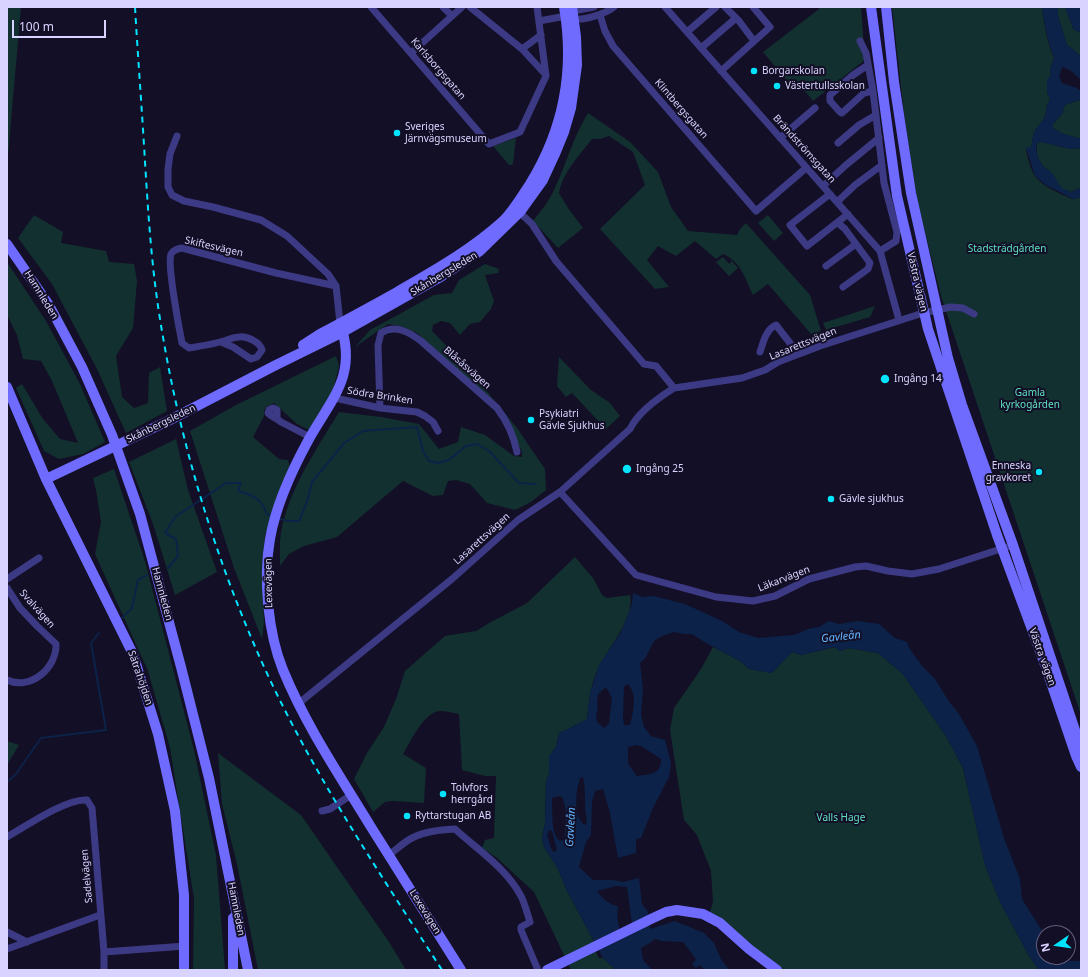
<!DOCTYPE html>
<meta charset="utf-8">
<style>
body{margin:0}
#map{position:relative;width:1088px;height:977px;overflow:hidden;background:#130f26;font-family:"Noto Sans",sans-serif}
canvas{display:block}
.frame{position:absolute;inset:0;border:8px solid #d9d4ff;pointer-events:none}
.north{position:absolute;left:1036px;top:925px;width:40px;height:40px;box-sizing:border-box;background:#130f26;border:1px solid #625e7d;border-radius:50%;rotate:257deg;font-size:11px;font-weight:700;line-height:16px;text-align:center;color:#d9d4ff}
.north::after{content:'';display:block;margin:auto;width:14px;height:18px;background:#00e5ff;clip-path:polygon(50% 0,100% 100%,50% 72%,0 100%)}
.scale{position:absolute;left:12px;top:20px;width:94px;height:18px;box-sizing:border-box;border:2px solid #d9d4ff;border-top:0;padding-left:5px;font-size:12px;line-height:14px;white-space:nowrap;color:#d9d4ff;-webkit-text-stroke:3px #130f26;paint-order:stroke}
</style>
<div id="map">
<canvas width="1088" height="977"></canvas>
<div class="frame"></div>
<div class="north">N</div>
<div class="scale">100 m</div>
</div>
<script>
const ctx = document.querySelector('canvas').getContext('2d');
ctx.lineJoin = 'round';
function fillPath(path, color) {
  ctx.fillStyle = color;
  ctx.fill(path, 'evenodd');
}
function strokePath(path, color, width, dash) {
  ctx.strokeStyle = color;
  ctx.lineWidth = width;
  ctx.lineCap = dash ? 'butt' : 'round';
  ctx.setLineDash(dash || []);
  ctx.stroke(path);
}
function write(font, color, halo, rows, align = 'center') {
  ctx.font = font + ' "Noto Sans",sans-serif';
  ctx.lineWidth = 4;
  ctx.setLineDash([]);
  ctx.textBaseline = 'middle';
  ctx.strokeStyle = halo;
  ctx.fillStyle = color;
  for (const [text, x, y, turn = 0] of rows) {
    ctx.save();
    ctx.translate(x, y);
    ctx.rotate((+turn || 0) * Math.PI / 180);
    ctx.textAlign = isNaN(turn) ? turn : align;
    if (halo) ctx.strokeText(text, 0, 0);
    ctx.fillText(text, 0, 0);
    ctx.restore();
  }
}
fillPath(new Path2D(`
 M7,7H21L7,167Z
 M819,7H861L865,60L813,101L796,80L789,83L763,52L819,9Z
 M892,7H1042C1044,25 1047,41 1054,58L1050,69L1051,75L1047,92L1050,99L1047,105L1045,117L1034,132L1031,148L1026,149C1027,156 1031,170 1035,176C1042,186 1062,195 1073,199L1081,197V715L941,296L917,200L904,113Z
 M1058,7H1066V10L1074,30L1081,32V56L1067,45L1058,16Z
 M1079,100L1081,101V139L1061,133L1053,128V124L1062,114L1065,105Z
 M588,113L630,142L658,172L671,207L688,231L737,235L740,229L746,223L810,295L821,331L811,334L768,284L753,295C745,278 741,262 723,254L716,259L695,241L676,256L658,246L647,260L669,287L655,289L600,229L645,185L633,152L609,136L600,139H592C579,156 563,172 559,193L568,208L583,228L558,248L533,221C541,211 549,201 554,190C566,165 573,137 588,113Z
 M516,138L513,164L511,165H509L493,146Z
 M1042,142L1070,149L1081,148V188L1071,192L1062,189L1051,173L1043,166L1037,157V143Z
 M34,215L63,232L61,243L106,251L109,262L134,264L137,281L133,328L116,356L122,397L134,408L148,403L149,373L160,367L167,411L126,433L97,369L52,284L18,238Z
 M768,215L783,233L774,241L758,223Z
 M723,257L729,264L732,261L738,268L729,276L716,262Z
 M7,262L46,321L80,384L105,442L83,454L59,459L44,451L16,388L22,384L43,419L60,439L78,443L52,381L41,361L23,359L17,335L7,315Z
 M485,264L499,269L498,273L485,275L494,301L491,309L480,322L470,324L460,335L450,323L441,321L433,325L432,331L466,366L517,428L545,469L546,490L531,502L515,510L487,503L470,484L456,480L448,481L443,495L433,496L403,481L337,537L304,546L289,554L280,566C280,557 280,549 280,541C284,496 316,450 339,412L381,417L419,424L439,449L458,442L461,427L485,435L514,456L522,457V452L500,411L417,333L400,326L388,324L355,347L370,330L434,295L452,293L459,280Z
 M875,306L870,317L826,330L823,323Z
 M336,356L339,366L334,387L313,432L297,424L274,403L266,407L264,411V416L253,437L279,459L288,460L291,471L265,535L262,580L264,622L262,639L234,568L190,431L236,405Z
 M559,357L591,390L610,403L620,416L605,430L603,426L572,393L566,397L557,386Z
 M176,439L188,490L217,572L175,595L153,524L129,462Z
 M114,469L145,561L194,750L216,855L225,970H193L194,899L170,748L148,671L95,554L101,522L96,490L93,478Z
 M575,557L593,578L602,595L607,598L630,595C635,618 610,645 600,665C591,681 589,700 587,719L568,729L559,733L556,747L549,756V774L546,780L545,823L542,838L544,847L558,869L567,891L597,947L595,950L599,958H603L616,970H571L534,892L497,858L482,848L485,840L494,838L496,776H485L462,770L459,714C453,713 446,711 440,711C424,712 411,741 403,754L426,768L424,803L392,801L385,802L373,812L354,779L367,753L384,727L396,699L405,671L445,636L476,631L491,622L527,603Z
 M713,647L740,661L749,669L772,673L792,652L801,655L835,647L840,651L849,648L878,653L902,673L946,736L963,768L985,865L1000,902L1029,956L1039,970H777L709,915L713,902L711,871L697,835L684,820L670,730L674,708L701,669Z
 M7,741L19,745L7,765Z
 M218,753L301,815L389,942L406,970H258L237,864L222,804Z`), '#12302f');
fillPath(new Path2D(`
 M1042,7H1058V16L1067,45L1081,56V80L1070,70L1062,67L1059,76L1062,83L1077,88L1081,91V101L1078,100L1065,105L1062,114L1053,124V128L1061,133L1081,139V148L1070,149L1042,142L1037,143C1035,151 1038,160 1043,166C1046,169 1049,170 1051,172C1060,182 1056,187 1071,192L1081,188V197L1073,199L1046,185L1035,176L1026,148L1031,147L1034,132L1045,117L1047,105L1050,99L1047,92V79L1051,75L1050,69L1054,58C1048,41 1044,25 1042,7Z
 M1066,7H1081V32L1074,30L1066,10Z
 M633,593L643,597L654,596L685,604L722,621L739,632L758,638L794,635L808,629L819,627L829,621L839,624L858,621L879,624L895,638L907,642L909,648L923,667L935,679L948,700L959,714L977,746L1004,838L1020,879L1022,899L1044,934V957H1062L1065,961H1081V970H1039L1029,956L1000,902L985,865L963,768L946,736L902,673L878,653L849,648L840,651L834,647L801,655L792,652L772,673L749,669L740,661L706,643L692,634H684L674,632L660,637L654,641L646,657L640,663L643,689L641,715L644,727L651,736L665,740L671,763L669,777L653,808L641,838L636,839V853L618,858L610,813L603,789L595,791L592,802L591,835L586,842L579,867L593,880H613L623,882L639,878L642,904L648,912L650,929L675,921L704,933L714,943L721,959L729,970H704L700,965L696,968L692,964L696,959L683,942L662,941L655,939L650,943L641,948L643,960L652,970H616L603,958L567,891L558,869L544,847L542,838L545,823L546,780L549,774V756L556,747L559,733L568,729L587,719L590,693L599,665L621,632L632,604ZM628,684C638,696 633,712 630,725H624L623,718L624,686ZM606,687L612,698L609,723L604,728L597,722L596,716L598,708L597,703L598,694ZM637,745L641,746L661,759C661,775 650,774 637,776L628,764V747ZM583,777C585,787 585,796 585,806C585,813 588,818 586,825L583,824C573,811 576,792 580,778ZM558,796L562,797C569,811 564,825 565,839L560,841C550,834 553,809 552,798ZM549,830L552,831L557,850L555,852L552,851L547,835ZM616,886L627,887L633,931L621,936C619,926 616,916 618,906C608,904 603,899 597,891Z`), '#0c2248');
strokePath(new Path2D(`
 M277,518L287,521H299L307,502L312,482L344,443L363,431L417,427L423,451L429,461L438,463L449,460L466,446L477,444L489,451L519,483L536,484
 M168,568L178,556L176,539L165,533L175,517L226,483H241L238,491C254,496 260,497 267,514L271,515
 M122,618L132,608L138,580L147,575
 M7,782L16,774L41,738L106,730L91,643L99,633`), '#0c2248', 2);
strokePath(new Path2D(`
 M371,7L489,144L520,132L546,76L537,7
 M443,7L452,16
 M470,7L522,49L546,75
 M665,7L880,251L899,320
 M725,7L739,21L754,41
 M600,15L605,31L613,46L756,211L806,168
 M571,18C581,22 605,14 614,7
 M539,21L566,16L573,11L594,7
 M687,32L716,7
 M860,41L866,53L873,91L884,183L897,232L896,241L880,251
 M701,48L735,19
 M522,49L541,35
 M411,53L462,7
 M868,65L853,75L830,95V101L840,112L842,113L864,93L873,91
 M721,71L770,27L753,7
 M177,136L170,154L168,169V187L172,195L184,201L213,207L261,220L287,236L328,274L336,286L340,323
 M780,138L815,108
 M838,143L859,125L876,115
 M823,186L846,165L879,138
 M830,194L790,225L807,246L848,214
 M837,202L855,185L882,165
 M516,209L532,224L556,261L644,364L656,366L674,388
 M826,266L856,244L845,229L838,223
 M843,287L868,269L870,263L856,244
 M221,342L233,347L251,359L257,357L262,350C260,342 247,336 239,337C232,337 227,341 220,342C210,345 200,346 189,348L182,343C179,328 167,264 171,254C173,250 177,249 182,248L276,273L336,286
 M760,352C763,343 766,329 776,325L793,347
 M335,398L380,408L417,412L425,416L433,422L438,431
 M380,408L378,345L381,333C395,324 409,332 421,341L497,408C507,421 514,437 517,452
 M277,419V410L273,408L269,410L268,413C272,418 277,418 281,422L310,437
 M560,492L636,575L716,597L753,601L775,596L809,579L855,567L866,566L888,571L912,574L939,569L1013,545
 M7,579L39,558
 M7,588L20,608L37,626L56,644C57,668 30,691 7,680
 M299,704L304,699L452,579L518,520L560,492L630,429C638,412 658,398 674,388L742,378L765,370L778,362L820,346L923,313L951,307L963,308L974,314
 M322,811L330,809L351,795
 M7,837C26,826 67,798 87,800L92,808L104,952V970
 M389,855C397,849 404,842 412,838C426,831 441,830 455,829C478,850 506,868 521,896C525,904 527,913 530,922L521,927V930L538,970
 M7,932L27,942
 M7,949L100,915
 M104,952L185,946`), '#3d3a85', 7);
strokePath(new Path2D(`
 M871,7L897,196L928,329L997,535L1043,659L1076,756L1081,767
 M886,7L894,82L911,193L948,358L962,405L1013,545L1081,748
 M7,244L49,305L82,367L112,435L140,514L181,667L209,778L248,970
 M340,323C358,375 332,398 309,439C292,470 276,504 270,539C263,579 268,633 283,670C306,726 340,776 371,827C401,874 431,922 461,970
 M303,345L320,334C346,320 372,306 397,292C435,270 471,250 503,221C514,210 521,197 530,184C564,129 575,71 564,7
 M7,387L46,479L133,654L158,734L175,811L184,895V970
 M46,479L168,421L274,366L343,332L439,278L480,251L520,212L543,180L555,154L564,132L571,108L577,65L576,37L572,7
 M233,970V918
 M547,970L651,919L666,912L677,910L703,914L720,923L749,949L777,970`), '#6f6bff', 10);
strokePath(new Path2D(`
 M135,7C138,59 142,110 145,162C148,210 151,258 158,306C176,427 210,545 260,658C309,768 377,869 442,970`), '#00e5ff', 2, [6, 5]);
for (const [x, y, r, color] of [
 [754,71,4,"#00e5ff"],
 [777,86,4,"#00e5ff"],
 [397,133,4,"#00e5ff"],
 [885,379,5,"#00e5ff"],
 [531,420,4,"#00e5ff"],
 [627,469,5,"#00e5ff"],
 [1039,472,4,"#00e5ff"],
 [831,499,4,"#00e5ff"],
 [443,794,4,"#00e5ff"],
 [407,816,4,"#00e5ff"]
]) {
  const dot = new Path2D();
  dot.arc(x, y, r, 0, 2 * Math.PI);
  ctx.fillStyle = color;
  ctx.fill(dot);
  strokePath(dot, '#130f26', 1.5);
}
write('10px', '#d9d4ff', '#130f26', [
 ["Karlsborgsgatan",438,69,49],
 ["Klintbergsgatan",681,109,49],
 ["Brändströmsgatan",804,149,48],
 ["Skiftesvägen",214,247,13],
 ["Skånbergsleden",444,274,-31],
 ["Västra vägen",917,282,77],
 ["Hamnleden",41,295,58],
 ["Lasarettsvägen",803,344,-22],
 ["Blåsåsvägen",467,368,41],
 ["Södra Brinken",380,396,9],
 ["Skånbergsleden",161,424,-26],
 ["Lasarettsvägen",482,539,-42],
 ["Läkarvägen",784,579,-21],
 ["Lexevägen",269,583,-91],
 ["Hamnleden",162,594,75],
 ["Svalvägen",37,609,48],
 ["Västra vägen",1042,657,70],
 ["Sätrahöjden",140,678,71],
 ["Sadelvägen",87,876,-95],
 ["Hamnleden",236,909,79],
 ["Lexevägen",425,912,58]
]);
write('10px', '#d9d4ff', '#130f26', [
 ["Borgarskolan",762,71],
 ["Västertullsskolan",785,86],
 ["Sveriges",405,127],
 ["Järnvägsmuseum",405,139],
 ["Ingång 14",894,379],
 ["Psykiatri",539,414],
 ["Gävle Sjukhus",539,426],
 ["Enneska",1031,466,"right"],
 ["gravkoret",1031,478,"right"],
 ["Ingång 25",636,469],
 ["Gävle sjukhus",839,499],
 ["Tolvfors",451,788],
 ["herrgård",451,800],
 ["Ryttarstugan AB",415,816]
], 'left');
write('10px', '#5fe0c0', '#130f26', [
 ["Stadsträdgården",1007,249],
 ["Gamla",1030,393],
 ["kyrkogården",1030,405],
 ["Valls Hage",841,818]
]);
write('italic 11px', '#62b6ff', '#130f26', [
 ["Gavleån",841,637,-6],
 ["Gavleån",571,827,-87]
]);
</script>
